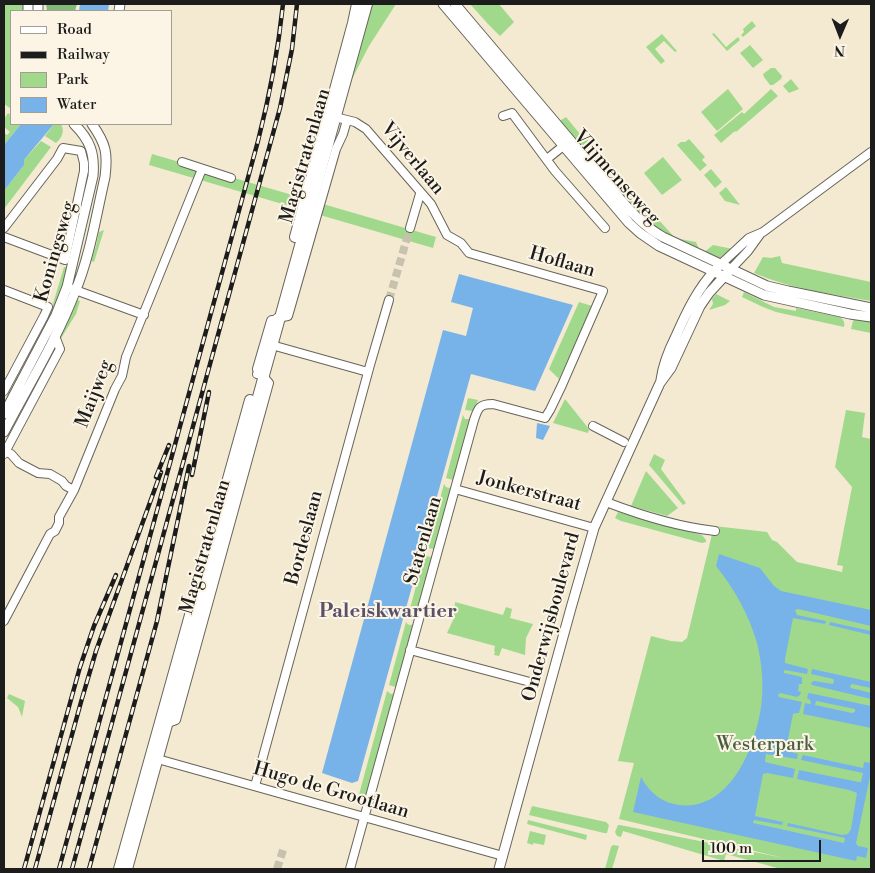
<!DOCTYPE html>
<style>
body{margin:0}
#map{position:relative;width:875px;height:873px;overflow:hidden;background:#f3ead1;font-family:"Libre Bodoni",serif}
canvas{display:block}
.frame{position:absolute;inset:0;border:5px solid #1c1c1c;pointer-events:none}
.legend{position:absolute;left:10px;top:10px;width:162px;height:115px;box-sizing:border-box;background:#fcf5e5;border:1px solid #a29e95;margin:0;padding:6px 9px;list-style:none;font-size:15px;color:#1c1c1c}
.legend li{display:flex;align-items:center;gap:10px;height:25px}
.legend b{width:25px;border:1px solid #a29e95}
.north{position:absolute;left:815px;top:10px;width:50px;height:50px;-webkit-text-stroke:4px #fcf5e5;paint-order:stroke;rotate:181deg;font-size:14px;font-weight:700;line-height:20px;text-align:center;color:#1c1c1c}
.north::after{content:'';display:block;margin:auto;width:18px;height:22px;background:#1c1c1c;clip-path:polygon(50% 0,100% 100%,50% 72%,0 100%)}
.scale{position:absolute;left:702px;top:840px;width:119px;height:22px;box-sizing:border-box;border:2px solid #1c1c1c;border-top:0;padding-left:6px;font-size:15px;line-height:18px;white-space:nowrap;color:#1c1c1c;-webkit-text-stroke:4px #fcf5e5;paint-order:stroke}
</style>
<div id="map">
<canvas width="875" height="873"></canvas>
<div class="frame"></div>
<ul class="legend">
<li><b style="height:6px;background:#fff"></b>Road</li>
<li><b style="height:6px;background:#1c1c1c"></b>Railway</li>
<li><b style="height:14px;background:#a0d98c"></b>Park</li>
<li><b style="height:14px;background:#77b3e9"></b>Water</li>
</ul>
<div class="north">N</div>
<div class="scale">100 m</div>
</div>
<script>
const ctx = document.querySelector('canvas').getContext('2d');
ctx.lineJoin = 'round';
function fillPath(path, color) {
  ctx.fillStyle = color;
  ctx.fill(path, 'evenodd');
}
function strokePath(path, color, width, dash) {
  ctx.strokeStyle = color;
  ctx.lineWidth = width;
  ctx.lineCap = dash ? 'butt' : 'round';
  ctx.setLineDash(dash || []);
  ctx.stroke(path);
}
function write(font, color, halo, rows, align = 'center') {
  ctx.font = font + ' "Libre Bodoni",serif';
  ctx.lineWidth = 4;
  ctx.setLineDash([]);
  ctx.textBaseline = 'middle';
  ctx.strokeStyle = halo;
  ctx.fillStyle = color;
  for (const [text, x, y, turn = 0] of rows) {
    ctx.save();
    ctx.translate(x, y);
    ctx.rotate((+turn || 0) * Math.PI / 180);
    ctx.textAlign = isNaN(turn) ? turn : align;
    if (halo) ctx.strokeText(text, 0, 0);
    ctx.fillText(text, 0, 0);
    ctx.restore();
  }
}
fillPath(new Path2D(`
 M4,4H23V11H11V106L10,108L4,104Z
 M371,4H396L369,46L352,79L342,111Z
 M470,4H499L514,22L500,36L488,24Z
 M752,21L756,26L743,37L741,35L744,32L743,29Z
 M714,33L726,47L738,37L740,40L727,51L712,34Z
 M662,34L677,51L675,52L664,41L655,49L665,61L661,64L646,47Z
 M750,45L763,60L753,68L740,53Z
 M771,68H775L782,76L781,79L773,85H770L764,77L763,74Z
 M791,79L799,89L789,93L783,86Z
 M728,89L743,109L717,131L701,112Z
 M771,89L778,96L736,132L735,131L721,143L714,135L742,112L744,114Z
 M8,113L11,115V124H21L4,145V133L7,135L10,132L4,127V119Z
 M566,117L580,134L583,135L675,238L696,242L700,251L663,234L637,214L627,199L597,163L579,147L558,122Z
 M54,124H61C65,131 62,138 56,143L45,136Z
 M689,139L705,157L702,160L707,165L700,171L677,145L681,142H685Z
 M41,141L51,147L4,209V191L24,165V160Z
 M152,154L436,237L433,248L149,165Z
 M663,157L682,180L662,195L644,173Z
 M711,169L722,182L715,188L704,175Z
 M726,187L740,205L725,201L719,193Z
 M104,230L94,262L91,261L96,246L99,232Z
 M713,245L733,249C719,261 720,260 703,253Z
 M780,256L782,263L871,282V301C832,294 791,289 754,273L763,257L771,258Z
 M64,267L69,268L60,300L4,409V403L49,317Z
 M744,292L774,307L796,311V308L840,317C844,320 845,323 844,327L776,312L763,307L742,297Z
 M716,294L730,301L725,305L709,310L713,304L712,299Z
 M77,300L80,301L76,314L46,363L44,362L68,318Z
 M579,302L592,306L559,379L549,369Z
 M856,318L871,319V333L851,329L853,321Z
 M468,398L478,400L473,411L465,410Z
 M565,399L589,429L588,433L553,423Z
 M846,410L865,413L862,437L871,439V869H781L726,854L724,861L623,831L621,837L617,836L615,832L618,825H620L784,858L619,819L634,763L618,761L651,636L671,641L682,642L687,638L714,526L767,532L772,540L777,542L797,562L842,572L843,566L837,565L852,487L835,467Z
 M463,415L465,419H468L471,418L453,480L446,478Z
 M654,454L665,460L661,469L686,503L683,505L649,465Z
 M646,471L678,508L667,516L631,506Z
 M444,484L446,487L449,488L452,486L434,549L427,548Z
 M618,512L702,535L706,540V542L702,543L621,521L615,518Z
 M425,553L427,556L430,557L433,555L415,618L408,616Z
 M455,602L503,615L506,607L512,609L510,618L533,624L526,638L525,655L502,648L499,656L494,655L495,651H494L495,646L447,633L454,618Z
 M406,622C408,625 410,626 413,624L396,687L389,685Z
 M387,691L391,694L395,693L364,804L357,802Z
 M9,694L25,701L22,717L18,707L7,698Z
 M532,806L606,822L609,825L607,833H604L529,815Z
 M528,820L587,835L586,840L527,824Z
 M530,831L546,835L544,845L533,843V845L527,843Z
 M613,845L619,846L612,869H605L611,847Z`), '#a0d98c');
fillPath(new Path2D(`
 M46,4H77L75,11H47Z`), '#80b978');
fillPath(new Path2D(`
 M80,4H109L108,11H79Z
 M21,124H54L24,160V165L4,191V145Z
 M459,274L573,305L535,391L471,374L358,781L352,783L322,773L443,330L466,336L473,308L451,302Z
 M537,423L550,426L543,440L536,438Z
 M719,554L760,568L774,586L781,591L871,610V626L798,609L795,610L797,615L826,621L825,624L793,618L785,659V663L808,669L807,674L785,670L784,671V673L802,677V684H799L798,691L801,692L800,695L797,697L780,693L778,695L779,697L802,702L799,713H797L793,714L786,749L787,751L798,754L797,759L766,754L765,762L795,769L793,778L767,773L763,774L755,816L783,822L782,825L754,820L753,823L844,843L845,838L787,826L788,823L842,835L848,834L851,829L857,793L849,790L797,779L799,770L859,782H861L863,773L801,760L803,755L863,768L864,762L871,763V772L856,843L858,846L868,848L866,858L857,856L856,861L633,812L641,777C649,792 662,803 679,805C730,811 755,748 761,707C764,687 762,663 757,643C749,615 734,588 716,566Z
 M830,622L871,631V635L829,625Z
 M812,669L871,682V688L852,684L850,686L851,688L871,693V699L812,685L811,683L814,681L833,684L834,681L833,679L811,674Z
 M809,693L871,706V728L803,714L805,703L810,704L811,703L810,700L807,698L808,694ZM816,701L855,709V712L852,713L815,705Z`), '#77b3e9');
strokePath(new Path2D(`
 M389,300L410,228
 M277,869L283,850`), '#c8c1ad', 8, [8, 4]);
const minor = new Path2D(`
 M331,116L355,122L366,129L431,204L447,235L461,243L469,253L603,291L562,385L550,410L545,418L493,404C479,404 478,408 474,420L350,869
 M503,116L512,113L555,171L605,228
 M547,159L567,143
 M182,162L231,178
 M4,228L57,159L63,148L81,151L84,163V171L65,260L4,237
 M410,228L420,194
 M721,264L749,238L763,232L871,152
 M731,269L748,251L761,233
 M67,287L144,315
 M4,290L48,307L44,316L4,391
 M277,318L288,316L336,149L343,134L347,120
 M268,344L368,372
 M593,426L624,442
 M4,451L11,454L19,463L38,473L50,474L62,481L66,486L74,490
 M4,454L60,349L55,336
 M455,489L594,528
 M606,502C640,515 679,527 715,531
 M4,621L50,534L55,531L59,523V517L74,490L115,389L122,376L126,357L202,169
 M410,650L530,682
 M165,722L168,723L176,720L269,383L263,376L257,374
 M154,758L503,856
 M255,786L370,365L389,300`);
const tertiary = new Path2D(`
 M28,4V11
 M38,4V11
 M443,4L629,223L640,233L659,246L764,295L850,314L871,317
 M455,4L620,199C633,214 645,227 663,237L767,286L788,291L871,308
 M119,11L120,4
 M661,380C663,364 669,350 676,336C687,311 698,288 717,268
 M4,414L56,315L67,287L93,176C95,153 90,140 74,124
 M4,432C28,386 56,341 75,292C90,256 96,216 105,177C108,153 106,144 92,124
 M499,869L571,608L594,528L660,383L671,368L700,306L709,293L731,269`);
const secondary = new Path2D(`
 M295,237L353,23L357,4
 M258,369L272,321
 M119,869L250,400
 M127,869L367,4`);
strokePath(minor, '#67645b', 10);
strokePath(tertiary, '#67645b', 11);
strokePath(secondary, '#67645b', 12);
strokePath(minor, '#fff', 8);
strokePath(tertiary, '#fff', 9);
strokePath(secondary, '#fff', 10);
const rail = new Path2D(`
 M192,475L209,392
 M156,477L169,445
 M24,869L80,667L94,626L116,575
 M35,869L81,702L96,651L161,472
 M59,869L258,141C270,94 278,52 283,4
 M72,869L280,108L292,49L297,4
 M89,869L157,621L189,466`);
strokePath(rail, '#1c1c1c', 4.5);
strokePath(rail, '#fcf5e5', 2.5, [8]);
write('19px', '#1c1c1c', '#fcf5e5', [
 ["Magistratenlaan",306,156,-74],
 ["Vijverlaan",412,159,50],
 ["Vlijmenseweg",616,178,48],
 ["Koningsweg",56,252,-74],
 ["Hoflaan",562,263,16],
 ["Maijweg",95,394,-69],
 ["Jonkerstraat",529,492,15],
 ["Bordeslaan",305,538,-75],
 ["Statenlaan",424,541,-74],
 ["Magistratenlaan",206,547,-74],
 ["Onderwijsboulevard",552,617,-75],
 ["Hugo de Grootlaan",331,791,16]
]);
write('19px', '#4a5e43', '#fcf5e5', [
 ["Westerpark",765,745]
]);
write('bold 20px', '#595168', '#fcf5e5', [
 ["Paleiskwartier",388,612]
]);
</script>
